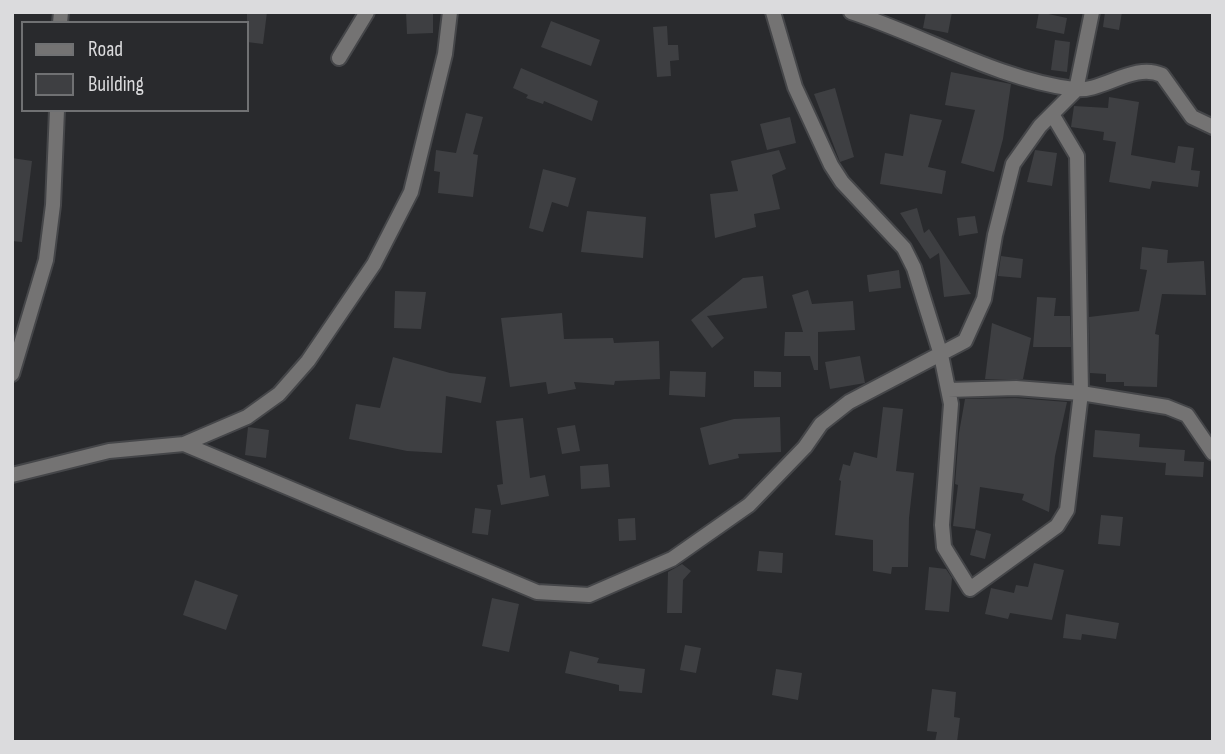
<!DOCTYPE html>
<style>
body{margin:0}
#map{position:relative;width:1225px;height:754px;overflow:hidden;background:#292a2d;font-family:"Sofia Sans Condensed",sans-serif}
canvas{display:block}
.frame{position:absolute;inset:0;border:14px solid #dbdbdd;pointer-events:none}
.legend{position:absolute;left:21px;top:21px;width:228px;height:91px;box-sizing:border-box;background:#292a2d;border:2px solid #707173;margin:0;padding:9px 12px;list-style:none;font-size:21px;color:#dbdbdd}
.legend li{display:flex;align-items:center;gap:14px;height:35px}
.legend b{width:35px;border:2px solid #707173}
</style>
<div id="map">
<canvas width="1225" height="754"></canvas>
<div class="frame"></div>
<ul class="legend">
<li><b style="height:9px;background:#747373"></b>Road</li>
<li><b style="height:19px;background:#3e3f42"></b>Building</li>
</ul>
</div>
<script>
const ctx = document.querySelector('canvas').getContext('2d');
ctx.lineJoin = 'round';
function fillPath(path, color) {
  ctx.fillStyle = color;
  ctx.fill(path, 'evenodd');
}
function strokePath(path, color, width, dash) {
  ctx.strokeStyle = color;
  ctx.lineWidth = width;
  ctx.lineCap = dash ? 'butt' : 'round';
  ctx.setLineDash(dash || []);
  ctx.stroke(path);
}
fillPath(new Path2D(`
 M247,12H267L263,44L247,42Z
 M406,12H433V33L407,34Z
 M926,12H952L948,33L923,28Z
 M1039,12L1067,18L1064,34L1036,28Z
 M1105,12H1122L1119,30L1103,27Z
 M551,21L600,40L591,66L541,47Z
 M667,26L668,45H678L679,60L670,61L671,76L657,77L653,27Z
 M1055,40L1070,42L1067,72L1051,70Z
 M521,68L598,101L592,121L544,101L543,104L526,98L528,95L513,88Z
 M951,72L1011,84L1003,139L994,172L961,163L975,110L945,105Z
 M835,88L854,157L840,162L814,94Z
 M1109,97L1139,102L1131,155L1175,163L1178,146L1194,148L1191,170L1200,171L1198,187L1152,181L1150,189L1109,182L1116,142L1103,140L1104,132L1071,127L1074,106L1108,108Z
 M466,113L483,117L473,154L478,155L473,197L438,193L440,172L434,171L436,150L456,153Z
 M910,114L942,120L928,167L946,171L942,194L880,184L885,153L903,156Z
 M790,117L796,143L767,150L760,124Z
 M779,150L786,169L772,175L780,209L754,214L756,227L715,238L710,194L738,191L731,161Z
 M1035,150L1057,153L1052,186L1027,182Z
 M12,158L32,161L22,242L12,241Z
 M543,169L576,178L568,207L552,202L543,232L529,228Z
 M917,208L924,233L929,229L971,294L944,297L939,253L930,259L900,213Z
 M587,211L646,217L643,258L581,252Z
 M975,216L978,233L959,236L957,218Z
 M1142,247L1168,250L1167,263L1204,261L1206,295L1162,294L1155,334L1159,335L1157,387L1124,386V382H1106V374L1090,373L1089,317L1139,311L1147,270L1140,269Z
 M1001,256L1023,259L1021,278L998,276Z
 M899,270L901,288L869,292L867,275Z
 M763,276L767,308L707,316L724,338L712,348L691,320L743,278Z
 M808,290L812,304L853,301L855,330L818,332V370H814L810,356H784L785,332H803L792,295Z
 M395,291L426,292L421,329L394,328Z
 M1037,297L1056,298L1054,316H1070L1071,347H1033Z
 M562,313L564,339L613,338L614,343L659,341L660,379L615,381L614,385L574,382L576,389L548,394L546,382L510,387L501,318Z
 M992,323L1031,338L1023,379H985Z
 M860,356L865,383L830,389L825,362Z
 M393,357L450,373L486,377L481,403L446,396L442,453L407,451L349,439L356,404L380,408Z
 M670,371L706,372L705,397L669,395Z
 M754,371L781,372V387H754Z
 M1016,398L1067,402L1055,456L1049,512L1022,500L1024,494L980,487L975,529L953,526L958,485L955,484L959,433L965,399Z
 M883,407L903,409L896,471L914,473L909,518L908,567H892L891,574L873,571V540L835,535L841,481L839,480L843,464L850,466L854,452L877,458Z
 M780,417L781,452L738,454L739,458L709,465L700,428L734,419Z
 M523,418L530,478L545,475L549,496L501,505L497,485L503,484L496,421Z
 M575,425L580,451L562,454L557,428Z
 M248,427L269,430L266,458L245,455Z
 M1095,430L1140,434L1139,447L1185,450L1184,461L1204,462L1203,477L1165,475L1166,463L1093,457Z
 M608,464L610,487L581,489L580,466Z
 M475,508L491,510L488,535L472,533Z
 M1101,515L1123,517L1120,546L1098,544Z
 M635,518L636,540L619,541L618,519Z
 M976,530L991,534L985,559L970,555Z
 M759,551L783,553L782,573L757,571Z
 M1034,563L1064,570L1052,620L1010,613L1008,619L985,614L991,588L1014,593L1016,585L1028,587Z
 M682,564L691,571L683,580L682,613H667L668,572Z
 M929,567L946,569L952,578L949,612L925,610Z
 M195,580L238,595L226,630L183,615Z
 M492,598L519,604L509,652L482,646Z
 M1066,614L1119,623L1116,639L1082,634L1081,640L1063,638Z
 M685,645L701,648L696,673L680,670Z
 M570,651L599,658L597,663L645,669L642,693L619,691V685L565,673Z
 M776,669L802,673L798,700L772,695Z
 M932,689L956,692L954,717L960,718L957,742H935L937,732L927,731Z`), '#3e3f42');
const minor = new Path2D(`
 M773,12L795,87L831,165L842,182L904,248L914,268L941,355L951,404L942,525L944,547L970,589L1057,526L1067,510L1081,393L1077,156L1052,114
 M851,12C922,35 1000,80 1074,89C1102,93 1133,62 1162,75L1192,117L1213,127
 M339,58L367,12
 M948,390L1016,388L1081,393L1167,407L1187,415L1213,453
 M184,444L247,417L279,394L308,361L374,264L411,192L445,54L450,12
 M12,475L109,451L184,444L537,592L589,595L672,559L749,505L805,447L821,424L849,402L965,341L984,299L995,235L1013,164L1040,126L1076,90L1092,12`);
const tertiary = new Path2D(`
 M60,23L61,12
 M12,374L46,260L53,205L57,110`);
strokePath(minor, '#454649', 18);
strokePath(tertiary, '#454649', 18);
strokePath(minor, '#747373', 14);
strokePath(tertiary, '#747373', 14);
</script>
